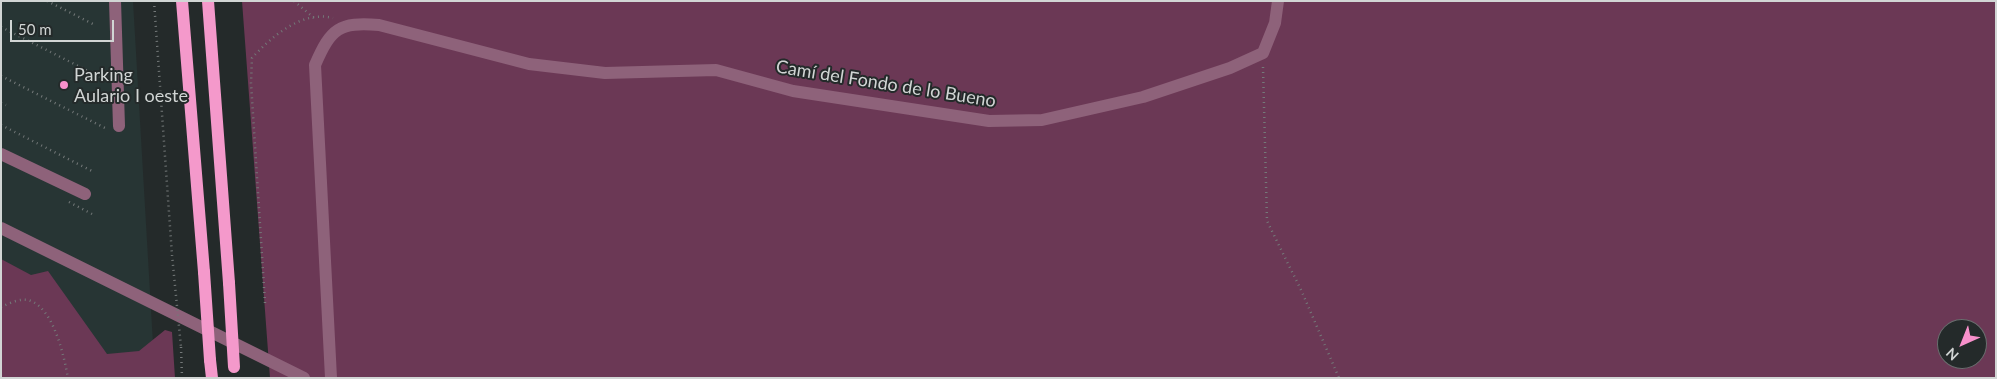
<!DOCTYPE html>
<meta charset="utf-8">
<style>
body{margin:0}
#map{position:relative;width:1997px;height:379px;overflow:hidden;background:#242a2a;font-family:Lato,sans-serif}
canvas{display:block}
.frame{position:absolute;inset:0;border:2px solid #d1d5d4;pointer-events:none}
.north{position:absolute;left:1937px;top:319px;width:50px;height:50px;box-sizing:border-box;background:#242a2a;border:1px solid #696e6e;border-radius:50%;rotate:224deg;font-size:14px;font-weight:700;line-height:20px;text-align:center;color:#d1d5d4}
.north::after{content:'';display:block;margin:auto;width:18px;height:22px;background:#f890cb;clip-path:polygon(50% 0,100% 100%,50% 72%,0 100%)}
.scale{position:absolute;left:10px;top:20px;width:104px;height:22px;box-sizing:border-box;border:2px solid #d1d5d4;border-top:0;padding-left:6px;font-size:15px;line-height:18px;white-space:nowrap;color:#d1d5d4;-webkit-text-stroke:4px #242a2a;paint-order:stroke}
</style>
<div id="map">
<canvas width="1997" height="379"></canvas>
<div class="frame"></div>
<div class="north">N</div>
<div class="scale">50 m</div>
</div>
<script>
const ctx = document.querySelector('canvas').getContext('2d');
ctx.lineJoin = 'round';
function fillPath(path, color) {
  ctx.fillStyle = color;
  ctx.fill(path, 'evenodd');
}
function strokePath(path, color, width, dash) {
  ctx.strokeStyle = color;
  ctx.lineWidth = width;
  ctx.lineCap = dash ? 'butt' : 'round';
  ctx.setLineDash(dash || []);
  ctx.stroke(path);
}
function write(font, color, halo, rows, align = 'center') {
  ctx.font = font + ' Lato,sans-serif';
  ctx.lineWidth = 4;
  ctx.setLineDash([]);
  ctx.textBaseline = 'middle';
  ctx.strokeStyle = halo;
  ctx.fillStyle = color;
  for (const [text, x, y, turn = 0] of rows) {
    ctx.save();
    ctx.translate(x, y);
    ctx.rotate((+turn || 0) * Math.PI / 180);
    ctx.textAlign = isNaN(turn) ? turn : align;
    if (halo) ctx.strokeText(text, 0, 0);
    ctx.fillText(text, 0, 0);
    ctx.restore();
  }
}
fillPath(new Path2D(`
 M1,1H133L155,378H1Z`), '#273534');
fillPath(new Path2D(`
 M242,1H1996V378H270ZM1947,329H1977V359H1947Z
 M1,259L31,275L48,271L107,354L139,351L165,330L172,332L175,378H1Z`), '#6b3855');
strokePath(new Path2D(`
 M47,1L93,24
 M154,1L172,255
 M294,1L314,18
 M1,27L104,79
 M1263,67L1267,221L1302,292L1339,378
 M1,76L107,129
 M1,103L6,105
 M1,125L92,171
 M69,202L92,214
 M265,303L251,83L252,58C271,37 302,10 333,18
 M1,307C10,303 22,297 31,301C54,310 64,356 68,378
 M181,347L182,378`), '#747979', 2.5, [1, 4]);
strokePath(new Path2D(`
 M115,1L119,126
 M1,154L85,194
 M1,228L304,378
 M331,378L315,65C331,28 339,22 379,25L529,64L605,73L716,70L793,91L989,121L1042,120L1143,97L1230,68L1263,53L1275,23L1278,1`), '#8e627a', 12);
strokePath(new Path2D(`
 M182,1L204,272
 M208,1L229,283
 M210,360L212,378`), '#f499cb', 12);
strokePath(new Path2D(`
 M172,255L181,347`), '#747979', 2.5, [1, 4]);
strokePath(new Path2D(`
 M204,272L210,360
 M229,283L234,367`), '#f499cb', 12);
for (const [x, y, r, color] of [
 [64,85,5,"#f890cb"]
]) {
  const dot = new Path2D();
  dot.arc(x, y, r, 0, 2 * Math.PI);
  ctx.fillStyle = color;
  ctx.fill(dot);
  strokePath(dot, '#242a2a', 2);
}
write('18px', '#d1d5d4', '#242a2a', [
 ["Parking",74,75],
 ["Aulario I oeste",74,96]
], 'left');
write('18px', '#d1d5d4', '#242a2a', [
 ["Camí del Fondo de lo Bueno",886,84,9]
]);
</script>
